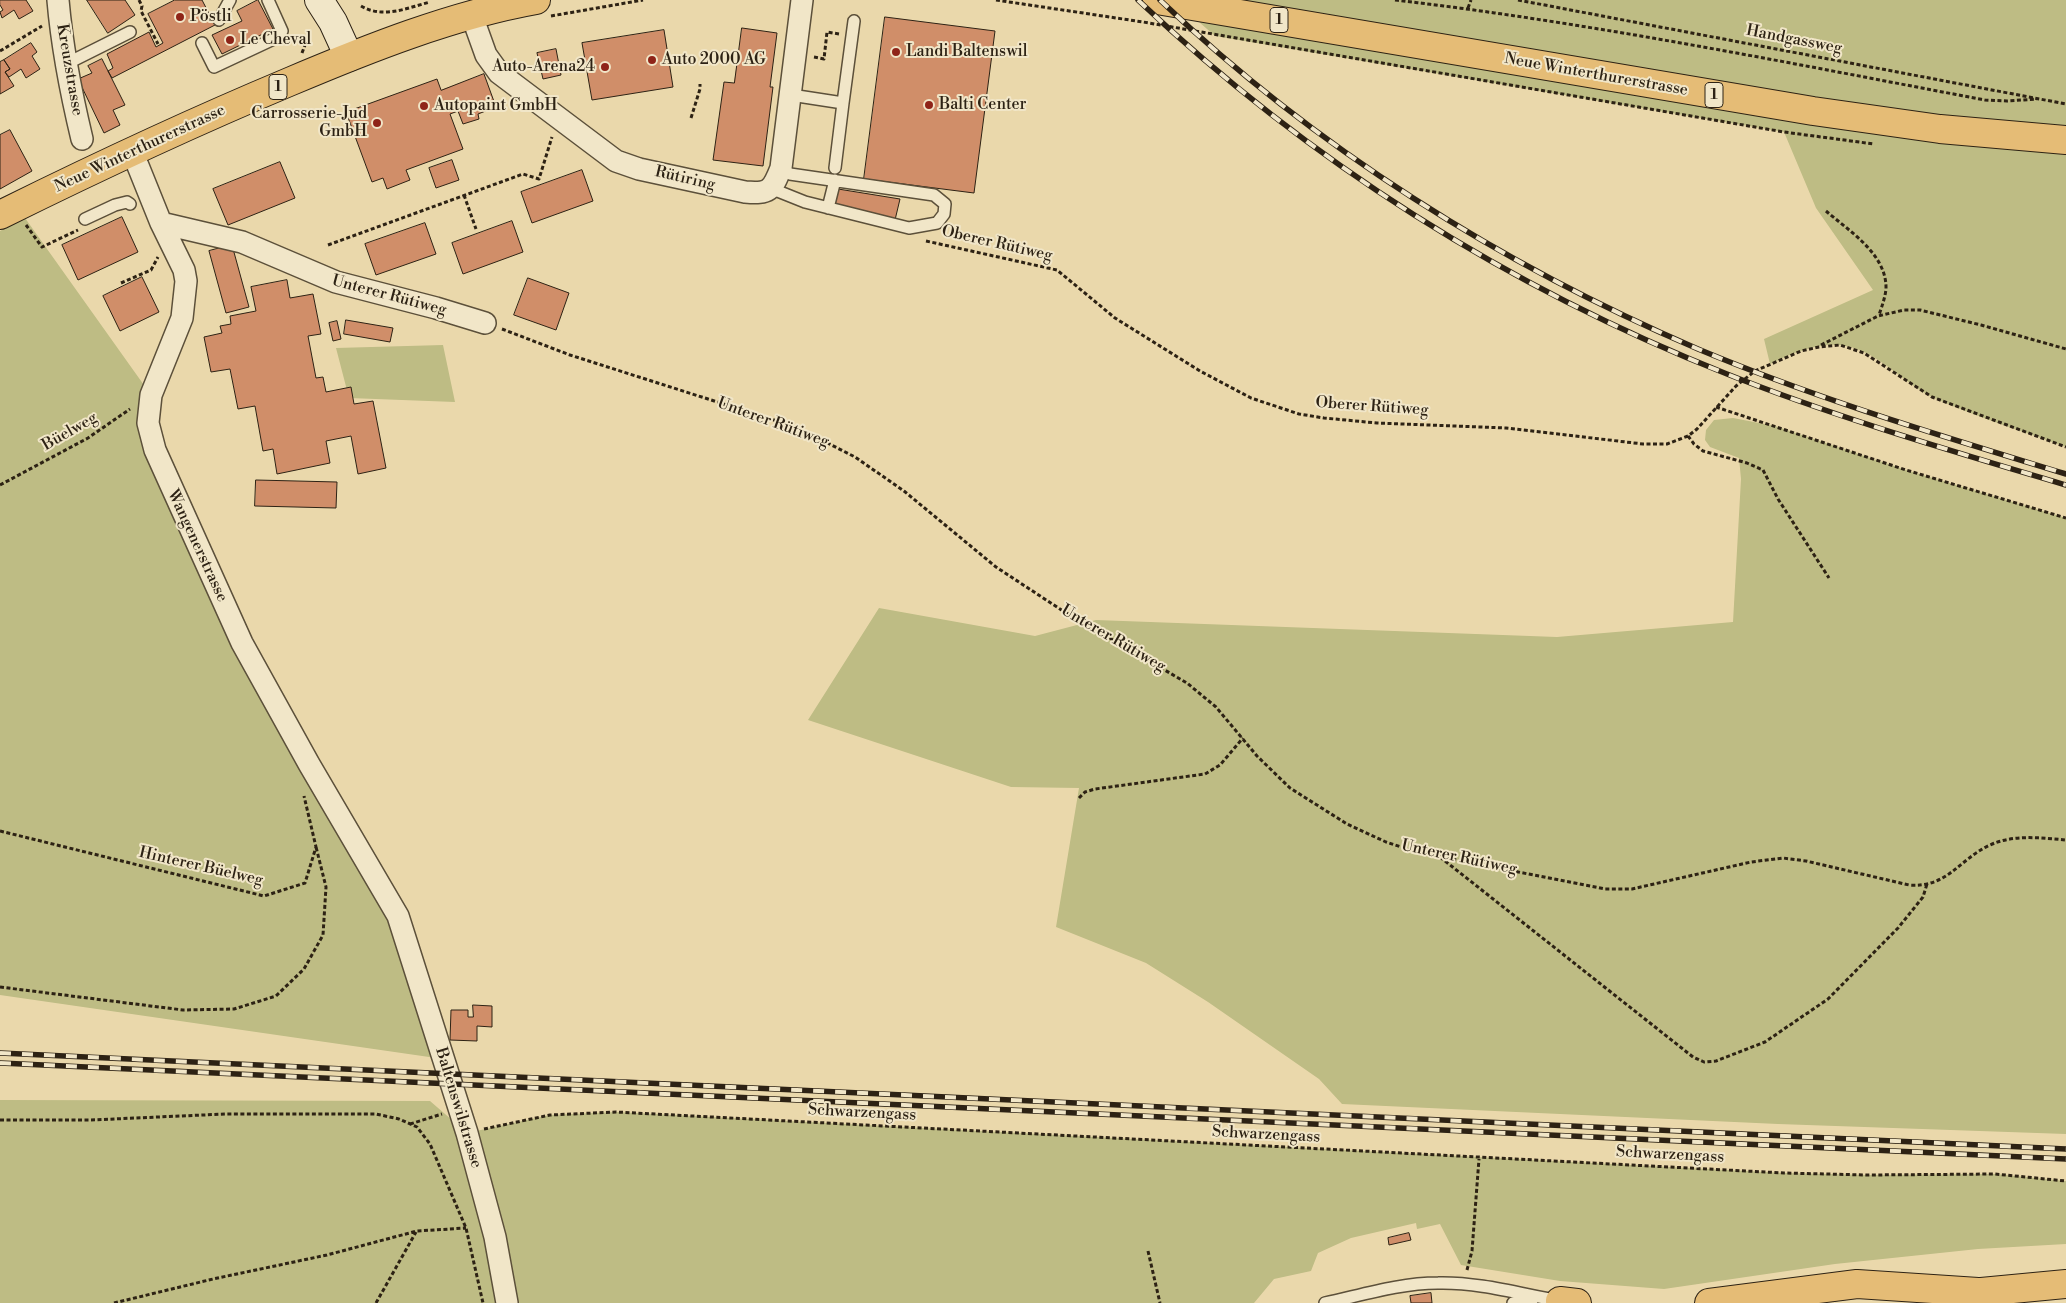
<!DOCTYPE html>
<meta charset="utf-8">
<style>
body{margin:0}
canvas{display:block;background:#ead8ab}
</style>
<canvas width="2066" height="1303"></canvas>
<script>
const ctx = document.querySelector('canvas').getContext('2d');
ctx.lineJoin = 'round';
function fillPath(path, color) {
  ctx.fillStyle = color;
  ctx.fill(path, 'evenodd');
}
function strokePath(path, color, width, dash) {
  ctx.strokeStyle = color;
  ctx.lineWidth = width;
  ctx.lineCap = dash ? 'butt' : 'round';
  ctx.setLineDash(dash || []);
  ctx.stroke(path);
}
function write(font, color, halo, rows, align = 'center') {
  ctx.font = font + ' "Libre Bodoni",serif';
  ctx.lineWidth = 4;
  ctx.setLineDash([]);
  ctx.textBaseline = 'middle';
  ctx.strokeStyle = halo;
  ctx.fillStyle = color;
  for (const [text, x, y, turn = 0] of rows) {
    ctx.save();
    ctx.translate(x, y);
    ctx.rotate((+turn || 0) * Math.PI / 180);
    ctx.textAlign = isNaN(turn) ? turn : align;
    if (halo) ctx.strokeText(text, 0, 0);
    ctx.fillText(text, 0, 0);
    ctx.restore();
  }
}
fillPath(new Path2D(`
 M1174,0H2066V447C2022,431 1977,417 1934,398C1902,383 1876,348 1839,345C1815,343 1791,354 1770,364L1764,339L1873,290L1816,208L1784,132L1215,36Z
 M25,218L151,395L180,509L398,916L443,1059L0,995V231Z
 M443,345L455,402L349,398L336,348Z
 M1733,418L1775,426L1906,470L2066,518V1134L1778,1124L1342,1104L1319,1079L1208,1002L1146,963L1056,927L1079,788L1011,787L808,720L879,608L1035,636L1096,620L1557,637L1733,622L1741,479L1739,458L1710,447L1705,440L1706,430L1714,420Z
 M0,1100L430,1101L467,1133L550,1115L616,1112L1784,1173L1868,1175L1995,1174L2066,1181V1244L1978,1249L1835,1264L1664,1289L1560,1281L1461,1265L1440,1224L1417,1229L1416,1223L1351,1238L1318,1253L1311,1271L1274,1279L1254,1303H0Z`), '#bebc84');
const building = new Path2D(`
 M0,0H26L33,11L19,19L14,10L2,18L0,12L3,10L0,5Z
 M87,0H125L135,15L108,33Z
 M175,0H202L215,25L112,78L108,71L113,68L107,54L149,32L156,47L163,43L148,14Z
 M258,0L273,29L222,54L212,35L242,21L237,11Z
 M885,17L995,31L974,193L864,179Z
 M742,28L777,33L770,87H773L763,166L713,160L724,82L734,83Z
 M664,30L673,87L592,100L582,43Z
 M31,43L37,52L32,56L40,69L26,78L21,69L9,77L5,72L10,69L4,60Z
 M556,49L561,75L543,79L537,53Z
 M102,59L125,105L113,110L120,125L104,133L78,79L92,73L88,66Z
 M4,60L10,69L5,72L14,86L0,94V62Z
 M484,74L496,107L478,114L479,119L463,124L458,111L450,114L463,149L406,170L410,180L387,189L383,178L372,182L346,112L437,79L441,90Z
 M10,130L32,171L0,189V135Z
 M452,160L459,180L436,188L429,168Z
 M280,162L295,198L228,225L213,189Z
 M582,170L593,201L532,223L521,192Z
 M838,189L900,199L895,220L834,206Z
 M122,217L138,252L78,280L62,245Z
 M512,221L523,252L463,274L452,243Z
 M425,223L436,254L376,275L365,244Z
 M232,245L249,307L226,313L209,251Z
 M142,277L159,312L120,331L103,296Z
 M528,278L569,293L556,330L514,315Z
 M287,280L290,298L313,294L321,334L308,336L316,378L323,377L326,392L351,387L354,404L373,401L386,468L358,474L351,436L326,441L330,463L277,474L273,449L263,451L255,406L238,409L230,369L211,372L204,337L222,333L220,326L231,324L230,316L256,311L251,287Z
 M346,320L393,328L390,342L344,334Z
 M337,321L341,339L333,341L329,323Z
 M256,480L337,482L336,508L255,506Z
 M473,1005L492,1006V1027L477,1026V1041L450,1040L451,1010H468V1017H473Z
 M1409,1233L1411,1240L1389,1245L1388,1238Z
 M1431,1293L1432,1303H1411L1410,1296Z`);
fillPath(building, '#d08e69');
strokePath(building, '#2d2214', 1);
const service = new Path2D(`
 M219,20L230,0
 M202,43L214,67L278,37L282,31L268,0
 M66,64L130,32
 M791,95L843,103L854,21
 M835,168L843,103
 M770,188L805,202L909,228L937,223L944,214L945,204L934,195L790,174L781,168
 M828,208L835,180
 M85,219L115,205L127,202L130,204
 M1325,1303C1362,1295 1400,1283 1438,1283C1479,1282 1520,1294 1560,1301
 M1513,1303L1533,1299`);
const minor = new Path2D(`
 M58,0C62,47 71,93 82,139
 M472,16L486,55L499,73L616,161L639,169L745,192C769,194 772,191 781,168L802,0
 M132,151L161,223L184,270L186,281L182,318L151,395L148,423L155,450L242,643L309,764L398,916L467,1133L495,1237L507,1303
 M161,223L242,242L336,282L436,308L485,323`);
const secondary = new Path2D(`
 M319,0L333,22L349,57`);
const primary = new Path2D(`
 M1157,0L1813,111L1940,129L2066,140
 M0,215C95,168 191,123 289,82C367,49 452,15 536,0`);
const motorway = new Path2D(`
 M1960,1294L2066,1284
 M1560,1301L1577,1303
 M1709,1303L1857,1284L1978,1292`);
strokePath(service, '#5c503a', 14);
strokePath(minor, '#5c503a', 24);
strokePath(secondary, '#2d2214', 30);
strokePath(primary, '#2d2214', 30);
strokePath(motorway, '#2d2214', 30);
strokePath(new Path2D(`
 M139,0L142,6L141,11L158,44
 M996,0L1143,22L1784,132L1874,144
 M1395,0C1593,23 1789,63 1985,100L2007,101L2037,99
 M1518,0L2066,104
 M361,6C383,19 407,8 430,2
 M1468,8L1471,0
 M551,16L643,0
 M294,36L307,40
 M0,51L42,26
 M302,53L308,37
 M814,57L824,59L827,32L839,34
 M691,118L700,89V84
 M464,195L476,229
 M1826,211C1849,231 1887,254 1886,289C1885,298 1882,306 1879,315
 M26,225L42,247L78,230
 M926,241L1057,270L1115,318L1200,371L1251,398L1299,414L1324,418L1377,423L1506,428L1643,444H1667L1688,436L1697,429L1736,386L1755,371L1801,351L1819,347L1840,345L1864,353L1932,397L2066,447
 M328,245L523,174L539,179L552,137
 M121,283L151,270L158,257
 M502,329L570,355L777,421L810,434L855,457L904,491L996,567L1063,611L1187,683L1216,707L1257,756L1290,788L1347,824L1386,842L1416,852L1605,889H1632L1751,862L1783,858L1806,861L1909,885C1948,888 1959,859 1990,845C2014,834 2041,838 2066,840
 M1821,345L1878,316L1904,310H1920L1981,325L2066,349
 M1716,407L1906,470L2066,518
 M1688,436L1694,444L1703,451L1747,463L1763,470L1778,499L1829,578
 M0,485L88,438L130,409
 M1079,798L1085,792L1095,789L1205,774L1220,765L1243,738
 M0,831L264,896L305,883L316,847L304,796
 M1440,857L1693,1057L1704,1062L1716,1061L1765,1042L1828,999L1898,928L1923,897L1927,884
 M0,987L183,1010L234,1009L276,996L304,969L323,935L326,887L316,847
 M0,1120H91L225,1114H376L399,1119L417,1127L430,1144L466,1228L483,1303
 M410,1124L442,1114
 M484,1129L550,1115L616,1112L1784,1173L1868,1175L1995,1174L2066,1181
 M1148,1251L1160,1303
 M1467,1270L1472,1251L1479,1159
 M114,1303L213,1279L327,1255L417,1231L466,1228
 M376,1303L416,1232`), '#2d2214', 3, [4, 2.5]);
strokePath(service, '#f1e6c8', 11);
strokePath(minor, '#f1e6c8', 21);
strokePath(secondary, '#f1e6c8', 28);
strokePath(primary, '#e5bc76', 28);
strokePath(motorway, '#e5bc76', 28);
const rail = new Path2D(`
 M1138,0C1308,161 1509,288 1727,374C1838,418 1952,451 2066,485
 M1160,0C1314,147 1502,265 1698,349C1817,399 1942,436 2066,474
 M0,1053L2066,1149
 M0,1063L2066,1159`);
strokePath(rail, '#2d2214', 5.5);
strokePath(rail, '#f1e6c8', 4, [11]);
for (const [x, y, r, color] of [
 [180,17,5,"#8f2418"],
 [230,40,5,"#8f2418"],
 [896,52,5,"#8f2418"],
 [652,60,5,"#8f2418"],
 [605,67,5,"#8f2418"],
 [929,105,5,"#8f2418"],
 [424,106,5,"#8f2418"],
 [377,123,5,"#8f2418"]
]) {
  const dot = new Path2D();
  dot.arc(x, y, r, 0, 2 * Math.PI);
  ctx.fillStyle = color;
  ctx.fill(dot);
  strokePath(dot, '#f1e6c8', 2);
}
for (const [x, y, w] of [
 [1279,20,18],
 [278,87,18],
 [1714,95,18]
]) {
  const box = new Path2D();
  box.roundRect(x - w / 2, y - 12.5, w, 25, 4);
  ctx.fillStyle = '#f1e6c8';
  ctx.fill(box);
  strokePath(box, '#2d2214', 1);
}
write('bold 15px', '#2d2214', null, [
 ["1",1279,20],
 ["1",278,87],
 ["1",1714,95]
]);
write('16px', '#2d2214', '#f1e6c8', [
 ["Pöstli",190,17],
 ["Le Cheval",240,40],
 ["Landi Baltenswil",906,52],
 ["Auto 2000 AG",662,60],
 ["Auto-Arena24",595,67,"right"],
 ["Balti Center",939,105],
 ["Autopaint GmbH",434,106],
 ["Carrosserie-Jud",367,114,"right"],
 ["GmbH",367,132,"right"]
], 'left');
write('16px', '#2d2214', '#f1e6c8', [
 ["Handgassweg",1794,40,11],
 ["Kreuzstrasse",69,70,80],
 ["Neue Winterthurerstrasse",1596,75,10],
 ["Neue Winterthurerstrasse",140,149,-25],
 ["Rütiring",685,179,13],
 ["Oberer Rütiweg",997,244,13],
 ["Unterer Rütiweg",389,296,15],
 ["Oberer Rütiweg",1372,407,4],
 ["Unterer Rütiweg",773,423,20],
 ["Büelweg",70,432,-30],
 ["Wangenerstrasse",197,546,65],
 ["Unterer Rütiweg",1113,639,30],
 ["Unterer Rütiweg",1459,858,12],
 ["Hinterer Büelweg",201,867,13],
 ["Baltenswilstrasse",458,1108,73],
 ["Schwarzengass",862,1113,3],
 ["Schwarzengass",1266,1135,3],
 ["Schwarzengass",1670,1155,3]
]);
</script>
